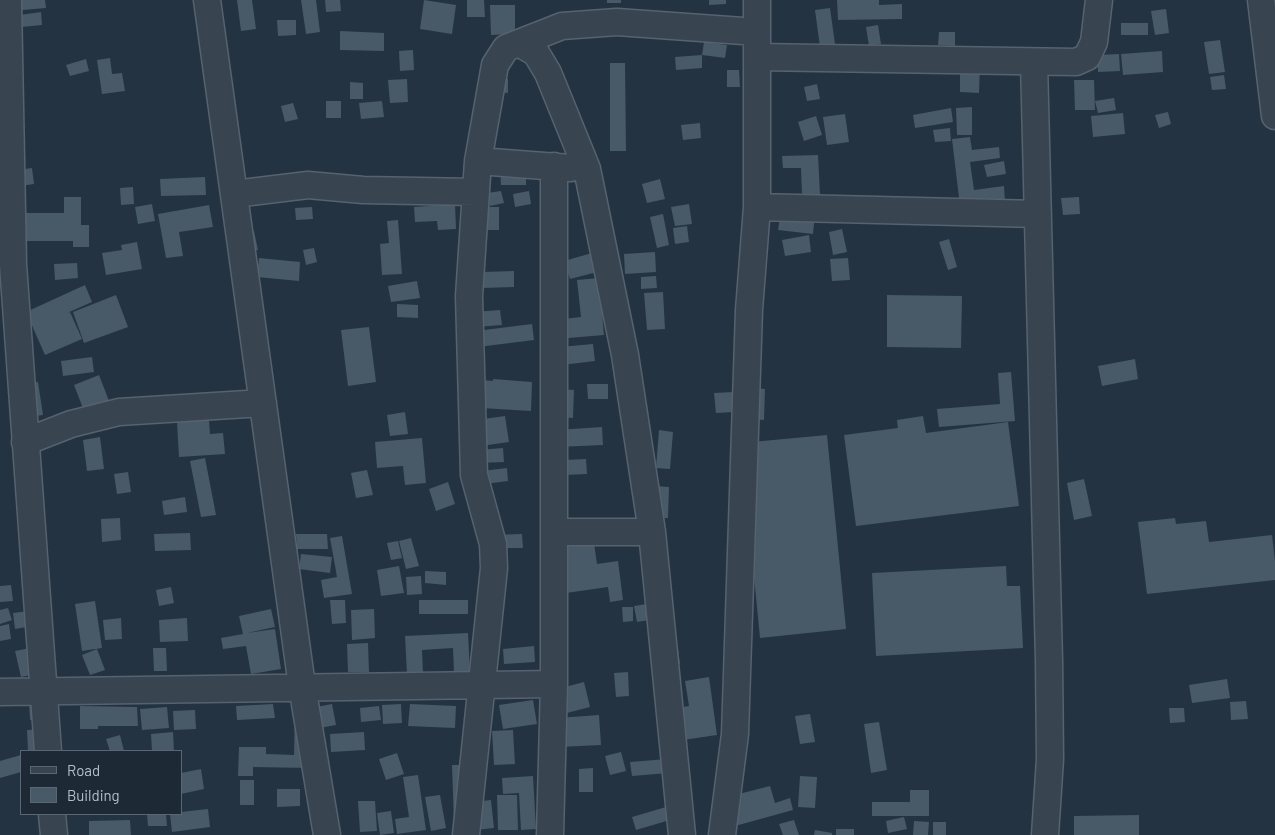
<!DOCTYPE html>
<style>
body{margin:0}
#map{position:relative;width:1275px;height:835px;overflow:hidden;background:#243341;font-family:Barlow,sans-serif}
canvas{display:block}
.legend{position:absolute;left:20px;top:750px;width:162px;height:65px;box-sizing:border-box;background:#1d2a35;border:1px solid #5a6671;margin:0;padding:6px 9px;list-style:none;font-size:15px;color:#b5bfcb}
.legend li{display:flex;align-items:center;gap:10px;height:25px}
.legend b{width:25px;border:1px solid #5a6671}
</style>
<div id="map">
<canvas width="1275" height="835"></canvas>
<ul class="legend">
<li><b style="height:6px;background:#384550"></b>Road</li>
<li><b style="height:14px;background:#485967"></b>Building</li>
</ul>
</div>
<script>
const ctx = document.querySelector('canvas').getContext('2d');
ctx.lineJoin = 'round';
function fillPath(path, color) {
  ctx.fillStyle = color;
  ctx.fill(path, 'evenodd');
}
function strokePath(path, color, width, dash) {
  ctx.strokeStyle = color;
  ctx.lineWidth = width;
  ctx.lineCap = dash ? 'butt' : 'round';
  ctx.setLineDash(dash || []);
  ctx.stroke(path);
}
fillPath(new Path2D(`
 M10,0H45L46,8L11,11Z
 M237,0H252L256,29L241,31Z
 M301,0H316L320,32L306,34Z
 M325,0H340L341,11L326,12Z
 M424,0L456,5L452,34L420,29Z
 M467,0H484L485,17H467Z
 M607,0H621V3H607Z
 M709,0H726V4L709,5Z
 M837,0H879V5L902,4V19L838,20Z
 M490,5H515V34L491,35Z
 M830,8L835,44L820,47L815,10Z
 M1166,9L1169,33L1155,35L1151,11Z
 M41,12L42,25L22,27L20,15Z
 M277,20H296V35L278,36Z
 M1121,23H1148V35H1121Z
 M878,25L881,44L869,46L866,27Z
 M340,31L384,33V51L340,50Z
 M939,32H955V46L938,45Z
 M1220,40L1225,72L1209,74L1204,42Z
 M704,42L727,45L725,58L702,55Z
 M413,50L414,70L400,71L399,51Z
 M1162,51L1163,72L1123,75L1121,54Z
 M1119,54L1120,71L1098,72L1097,55Z
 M702,55V68L676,70L675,57Z
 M110,58L112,74L122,73L125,91L102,94L97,60Z
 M86,59L89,71L70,76L66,65Z
 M610,63H625L626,151H610Z
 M960,64L980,65L979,93L960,92Z
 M727,70H739L740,87H727Z
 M1224,75L1226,89L1212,90L1210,77Z
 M490,77L508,79V93L489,92Z
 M407,79L408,102L390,103L388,80Z
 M1074,80H1094L1095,110H1075Z
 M350,82L363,83V99H350Z
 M817,84L820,99L807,101L804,87Z
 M1114,98L1116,110L1098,113L1095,101Z
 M326,101H341V118H326Z
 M382,101L384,117L361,119L359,103Z
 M293,103L298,119L285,122L281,106Z
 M972,107V135H957L956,108Z
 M951,108L953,122L915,128L913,115Z
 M1168,112L1171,124L1159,128L1155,115Z
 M1123,113L1125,134L1093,137L1091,116Z
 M845,114L849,142L827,145L823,117Z
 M816,116L822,135L804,141L798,122Z
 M700,123L701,138L683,140L681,125Z
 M950,128L951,141L935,142L933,130Z
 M970,137L972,150L999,147L1000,158L970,162L974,190L1004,186L1005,201L960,206L952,139Z
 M818,155L820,194L802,195L801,168H783L782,156Z
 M1004,161L1006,174L987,177L984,165Z
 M500,167H526V185H501Z
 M32,168L34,184L14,187L11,171Z
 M205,177L206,195L161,196L160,179Z
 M660,179L665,199L647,203L642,184Z
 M133,187L134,204L121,205L120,188Z
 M501,191L504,203L490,206L487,193Z
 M529,191L531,204L515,207L513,194Z
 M64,197H81V225H89V247H73V241H11V213H64Z
 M1079,197L1080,214L1063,215L1061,198Z
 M152,204L155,221L138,224L135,207Z
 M455,204L456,229L438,230L437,221L415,222L414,207Z
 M689,204L692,224L675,226L671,207Z
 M209,205L213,227L179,232L183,256L166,258L158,214Z
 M312,207L313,219L296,220L295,208Z
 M475,207H499V230H475Z
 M781,210L815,214L813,234L778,230Z
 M663,214L669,245L657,248L650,217Z
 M398,220L402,274L382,275L380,244L389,243L387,221Z
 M687,226L689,242L675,244L673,228Z
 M842,229L847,252L833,255L829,232Z
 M254,231L258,250L242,253L239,234Z
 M809,235L811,252L785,256L782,240Z
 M949,239L957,267L948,270L939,242Z
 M137,242L142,269L106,275L102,253L122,250L121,245Z
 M314,248L317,262L306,265L303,250Z
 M655,252L656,272L625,274L624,254Z
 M592,253L597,272L570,279L564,261Z
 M259,258L300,262L299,281L257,277Z
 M848,258L850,280L832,281L830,259Z
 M77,263L78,278L55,280L54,264Z
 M514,271V287L482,288V272Z
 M656,276L657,288L641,289V277Z
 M599,278L604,335L557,339L555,320L581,317L577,280Z
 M417,281L420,298L391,302L388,286Z
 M85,285L92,302L67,313L70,312L82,339L45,355L26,312Z
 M663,292L665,329L647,330L644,293Z
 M116,295L128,327L84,343L73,312Z
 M887,295L962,296L961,348L887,347Z
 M397,304L418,305V318L397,317Z
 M500,310L502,325L476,327L474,312Z
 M532,324L534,340L478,347L476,331Z
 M369,327L376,382L348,386L341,330Z
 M593,344L595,361L562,365L560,347Z
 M92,357L94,372L63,376L61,361Z
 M1135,359L1138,379L1102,386L1098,366Z
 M1011,372L1015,421L939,427L937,409L1000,404L998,373Z
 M99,375L111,406L86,416L74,385Z
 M493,379L532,382L531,411L481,408L483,380L493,381Z
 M38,382L43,415L28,417L24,384Z
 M587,384H608V399H588Z
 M753,388L765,389L764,420L751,419Z
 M558,389L574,390L573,418L557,417Z
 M733,392L734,412L716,413L714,393Z
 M405,412L408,434L390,436L387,415Z
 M505,416L509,442L481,446L476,420Z
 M923,416L926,433L1008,422L1019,506L856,526L844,435L898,428L897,420Z
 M209,420L210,434L223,433L225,454L179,457L177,422Z
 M602,427L603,445L557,447L556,430Z
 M659,430L673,432L670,469L656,468Z
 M827,435L846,629L760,638L741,443Z
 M100,437L104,469L87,471L83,440Z
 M422,438L426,483L405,485L403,466L377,468L375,442Z
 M503,448L504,462L479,463L478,450Z
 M205,458L216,515L201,517L190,461Z
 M586,459L587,474L564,475V460Z
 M507,468L508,481L484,484L482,471Z
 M367,470L373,495L356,498L351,473Z
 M128,472L131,492L117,494L114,474Z
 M1084,479L1092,516L1074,520L1067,483Z
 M448,482L455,504L436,511L429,489Z
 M655,486L669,487L668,518H653Z
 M185,497L187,512L164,515L162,501Z
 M120,518L121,540L102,542L101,519Z
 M1175,518L1176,524L1206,521L1209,542L1272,535L1275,561V580L1147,594L1138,522Z
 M190,533L191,550L155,551L154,534Z
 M296,534H327L328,549H297Z
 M522,534L523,548H491V535Z
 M342,536L352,594L324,598L321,580L337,577L330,538Z
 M593,536L597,564L618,561L623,600L610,602L608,587L566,593L558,541Z
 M411,538L419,566L406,569L399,541Z
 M398,541L402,558L391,560L387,543Z
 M301,554L332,557L330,573L299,569Z
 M399,566L404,593L381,596L377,570Z
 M1006,566L1007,586H1020L1023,648L876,656L872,573Z
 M425,571L446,572V585L425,583Z
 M421,576L422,594L407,595L406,577Z
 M11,585L13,601L0,602V586Z
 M171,587L174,603L159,606L156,590Z
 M330,600H345L346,623L332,624Z
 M419,600H468V614H419Z
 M95,601L102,648L82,651L75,604Z
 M647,604L649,620L637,622L634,606Z
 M622,607H633V621L623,622Z
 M8,608L12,620L0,624V610Z
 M271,609L275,627L247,633L275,629L281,669L251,674L246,646L223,649L221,638L243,634L239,616Z
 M374,609L375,638L352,640L351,610Z
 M29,611L32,626L15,629L13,613Z
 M121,618L122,639L105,640L103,620Z
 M187,618L188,641L160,642L159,620Z
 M9,624L11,639L0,641V626Z
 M468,633L470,673H454L453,648L422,650L423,673L407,674L405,636Z
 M368,643L369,672H348L347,644Z
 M534,646L535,662L504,664L503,649Z
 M30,648L36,674L21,677L15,651Z
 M153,648H166L167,671H154Z
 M678,648L680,664L669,665L667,649Z
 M97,649L105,670L90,675L82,655Z
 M628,672L629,696L616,697L614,673Z
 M709,677L717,735L676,741L672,709L689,706L685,681Z
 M1227,679L1230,698L1192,703L1189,685Z
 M584,682L590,707L563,714L557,689Z
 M533,700L537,724L503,729L499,705Z
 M1246,701L1248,719L1231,720L1230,702Z
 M43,702L44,719L30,720L29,703Z
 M273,704L275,718L237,720L236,706Z
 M332,704L336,725L319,728L316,707Z
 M401,704L402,723L383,724L382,705Z
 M410,704L456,706L455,728L408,726Z
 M295,705L310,768L253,767V776H238L239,747H266V754L294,755Z
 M80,706L137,707L138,726H98V729H80Z
 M379,706L381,720L361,722L360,708Z
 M167,707L169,728L142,730L140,709Z
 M1169,708H1184L1185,722L1170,723Z
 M195,710L196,729L174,730L173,711Z
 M810,714L815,742L800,744L795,716Z
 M599,715L601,745L559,747L557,718Z
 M879,722L887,770L871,773L864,724Z
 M44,729L45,751H28L27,730Z
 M513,730L515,764L494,765L492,731Z
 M173,732L174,751H152L151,734Z
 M364,732L365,750L331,752L330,734Z
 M120,735L124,751H110L106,739Z
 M621,752L626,771L610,775L605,756Z
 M397,753L404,774L386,780L379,759Z
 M21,755V772L0,778V761Z
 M667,759L668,773L632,776L630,762Z
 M452,765H468L454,825Z
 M593,768V792H579V769Z
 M201,769L204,789L181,794V773Z
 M418,775L426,830L397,834L395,819L409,817L403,777Z
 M533,776L536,829L521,830L519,793L503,794L502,778Z
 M800,776L817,777L815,808L798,807Z
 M240,780H254V805H240Z
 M770,786L775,803L790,798L793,810L735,826L727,797Z
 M277,789H300V806L277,807Z
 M910,790H929V816H872V802H910Z
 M440,795L446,828L431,831L425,797Z
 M497,795H517L518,830H498Z
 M491,800L494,828L476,830L473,802Z
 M358,801H375L377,831L360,832Z
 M666,807L670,820L636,830L632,817Z
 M208,809L210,827L172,832L170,814H181V812Z
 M391,811L394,833L380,835L377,813Z
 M147,814H166L167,826H148Z
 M1139,815V835H1074V816Z
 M904,817L907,829L888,833L886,821Z
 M130,820L131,835H89V821Z
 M794,820L799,835H783L779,824Z
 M914,821L929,822L928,835H913Z
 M933,822H946V835H933Z
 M836,829H854V835H836Z
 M815,830L832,833V835H814Z`), '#485967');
const minor = new Path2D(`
 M8,0L13,264L48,751
 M207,0L302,686L327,835
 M1261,0L1275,116
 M519,43L536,53L548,73L587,169L625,355L652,532L682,835
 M757,57L1076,62L1087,57L1094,42L1099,0
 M1034,62L1049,660L1050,759L1045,835
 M478,161L571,168
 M234,194L308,185L363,190L476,192
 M757,207L1038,214
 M25,442L71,424L119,412L263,403
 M554,532H652
 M0,692L554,684
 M52,814L54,835
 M466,835L494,568L493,544L474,475L469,296L478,161L495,65L506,48L562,26L617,22L757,32
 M550,835L554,684V166
 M722,835L735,734L749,310L757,207V0`);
strokePath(minor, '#56626e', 29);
strokePath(minor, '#384550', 26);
</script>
